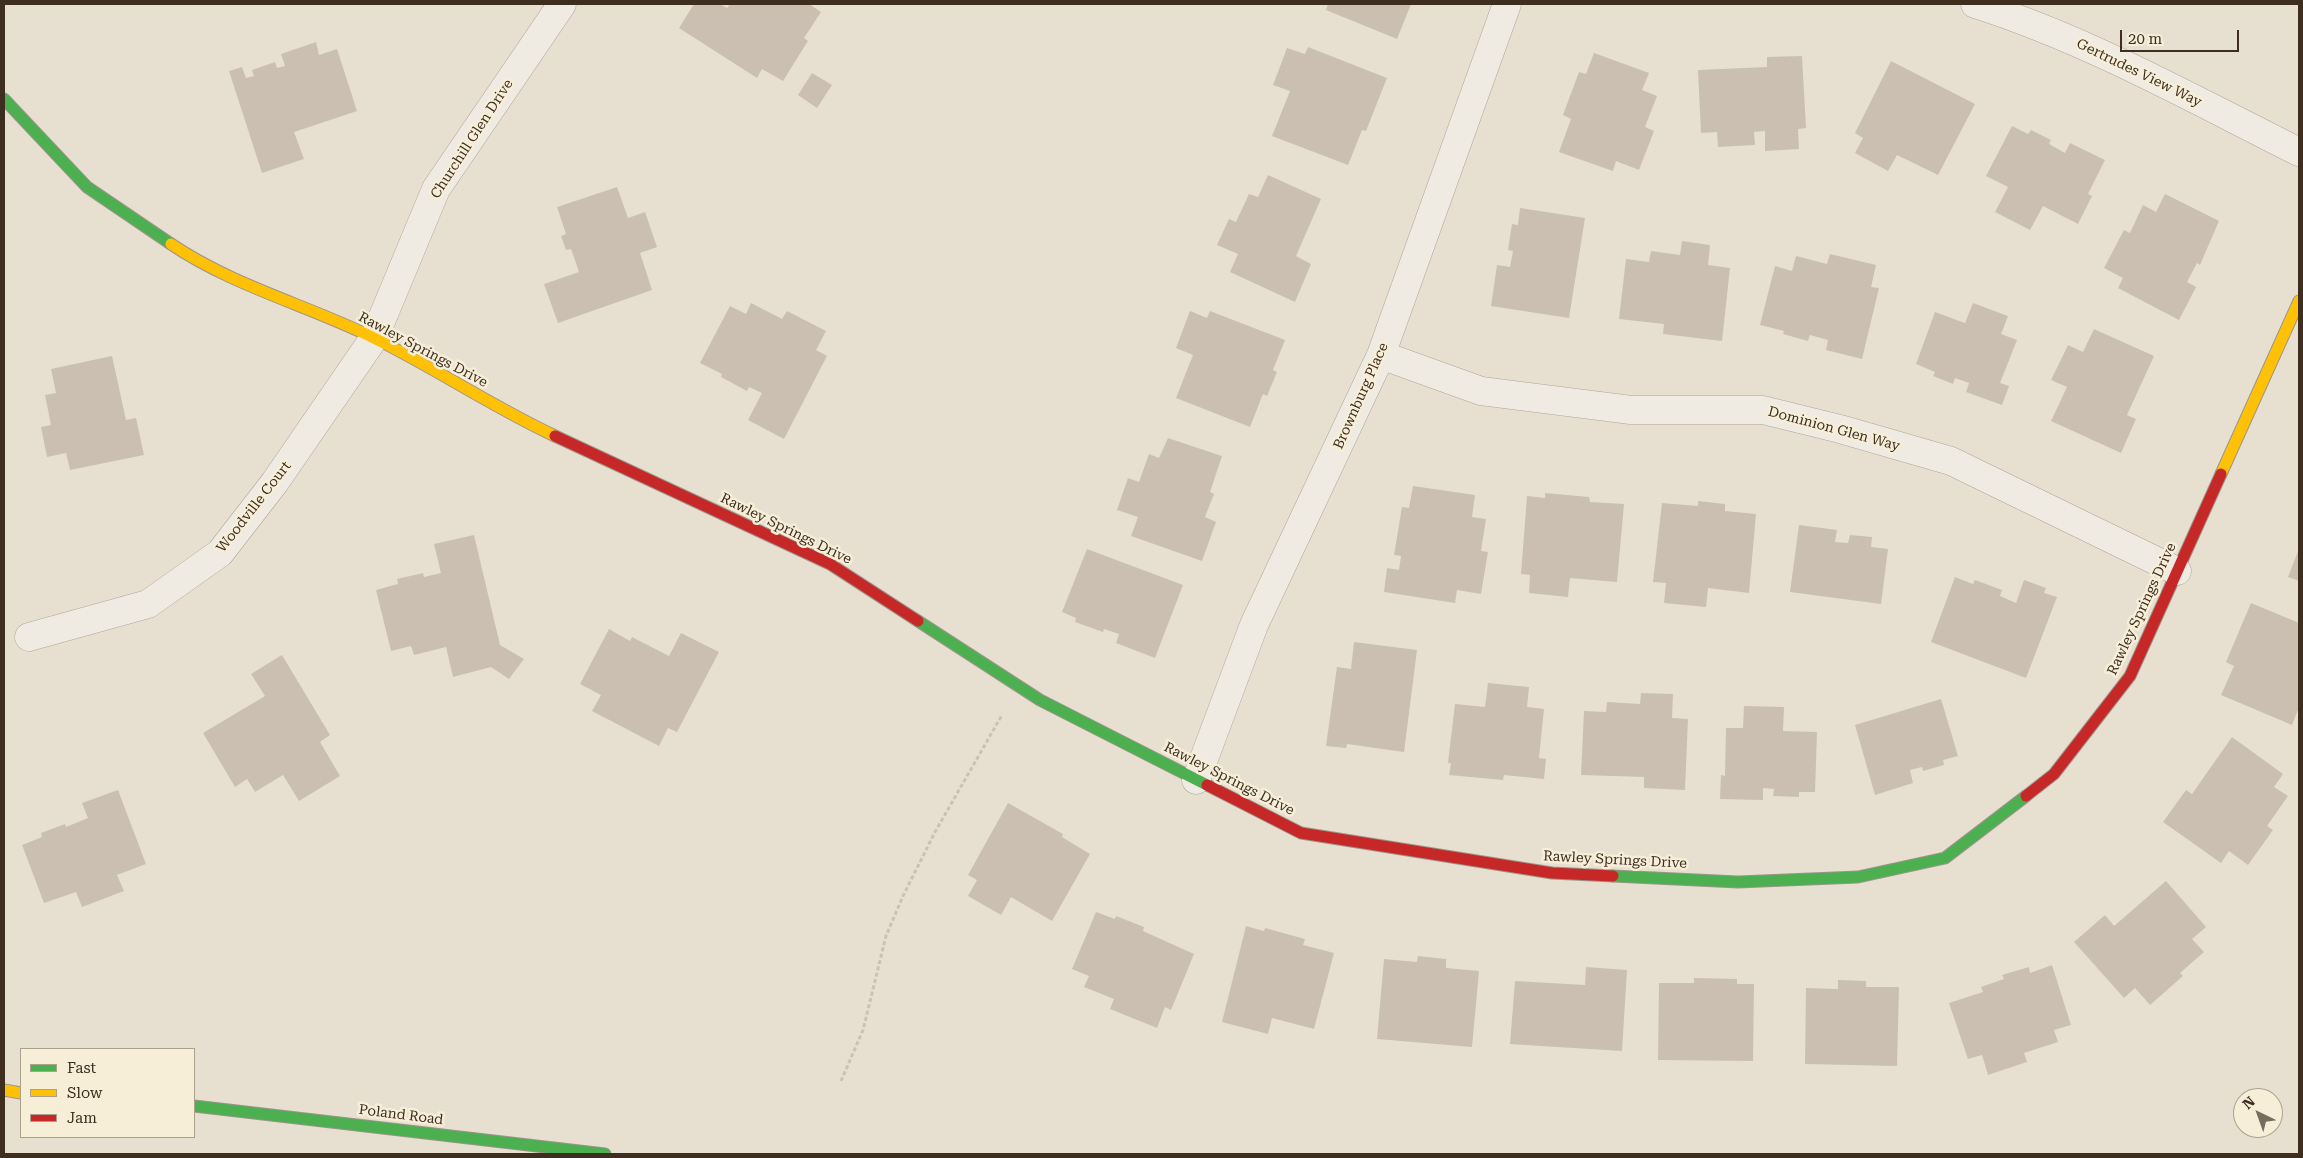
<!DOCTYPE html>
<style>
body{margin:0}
#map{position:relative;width:2303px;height:1158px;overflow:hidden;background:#e7e0d1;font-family:"Roboto Serif",serif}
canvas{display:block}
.frame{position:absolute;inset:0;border:5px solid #3d2e20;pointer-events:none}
.legend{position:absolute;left:20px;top:1048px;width:175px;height:90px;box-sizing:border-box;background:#f7eed8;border:1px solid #ada18e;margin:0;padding:6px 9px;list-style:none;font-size:15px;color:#3d2e20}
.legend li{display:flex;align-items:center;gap:10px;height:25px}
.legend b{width:25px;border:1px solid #ada18e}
.north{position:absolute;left:2233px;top:1088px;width:50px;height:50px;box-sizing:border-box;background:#f7eed8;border:1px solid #ada18e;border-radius:50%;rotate:318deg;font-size:14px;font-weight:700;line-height:20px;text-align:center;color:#3d2e20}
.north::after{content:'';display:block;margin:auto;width:18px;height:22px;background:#786c5e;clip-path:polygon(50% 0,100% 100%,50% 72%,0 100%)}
.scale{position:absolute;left:2120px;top:30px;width:119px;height:22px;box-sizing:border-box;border:2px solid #3d2e20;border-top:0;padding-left:6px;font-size:15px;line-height:18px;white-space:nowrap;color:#3d2e20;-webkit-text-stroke:4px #f7eed8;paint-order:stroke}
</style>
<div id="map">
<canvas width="2303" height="1158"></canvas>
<div class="frame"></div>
<ul class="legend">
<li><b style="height:6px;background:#4caf50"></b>Fast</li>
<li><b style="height:6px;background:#ffc107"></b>Slow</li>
<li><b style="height:6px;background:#c62828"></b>Jam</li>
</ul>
<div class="north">N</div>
<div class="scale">20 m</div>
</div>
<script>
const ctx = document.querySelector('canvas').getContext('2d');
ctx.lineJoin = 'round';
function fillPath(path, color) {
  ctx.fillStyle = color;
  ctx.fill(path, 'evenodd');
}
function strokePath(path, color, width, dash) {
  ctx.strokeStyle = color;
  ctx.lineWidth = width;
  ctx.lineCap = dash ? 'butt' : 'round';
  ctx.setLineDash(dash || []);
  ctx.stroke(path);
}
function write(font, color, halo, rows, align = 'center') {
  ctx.font = font + ' "Roboto Serif",serif';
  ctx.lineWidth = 5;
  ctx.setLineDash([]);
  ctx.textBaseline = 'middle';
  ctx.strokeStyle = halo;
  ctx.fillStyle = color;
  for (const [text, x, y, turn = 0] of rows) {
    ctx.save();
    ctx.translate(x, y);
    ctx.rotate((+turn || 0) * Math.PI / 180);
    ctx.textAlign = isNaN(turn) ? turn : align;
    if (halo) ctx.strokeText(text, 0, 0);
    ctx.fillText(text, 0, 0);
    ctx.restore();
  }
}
fillPath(new Path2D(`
 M694,4H720L727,8L730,4H809L821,12L804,38L808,41L783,81L762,69L757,78L679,28Z
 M1328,4H1411L1397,39L1326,10Z
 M316,42L319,55L337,49L357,111L294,132L304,159L262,173L229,71L242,67L246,78L254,76L252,70L275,62L277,68L285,66L281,54Z
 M1308,47L1387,78L1366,131L1362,130L1348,165L1272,136L1290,91L1273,85L1287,48L1305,54Z
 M1594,53L1649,73L1642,90L1657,96L1645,127L1654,131L1639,170L1616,161L1613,171L1559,152L1571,119L1563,115L1579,72L1586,74Z
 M1802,56L1806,128L1798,129L1799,149L1765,151V131L1754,132L1755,145L1718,147L1717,132L1701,133L1698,70L1767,67V57Z
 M1891,61L1975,104L1938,175L1897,155L1888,171L1855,153L1863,138L1855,133Z
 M812,73L832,85L817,108L798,95Z
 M2012,126L2028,134L2031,130L2051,140L2049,144L2065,153L2070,143L2105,160L2088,194L2092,196L2078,224L2043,206L2030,230L1995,212L2008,187L1986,176Z
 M1268,175L1321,199L1296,256L1311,264L1295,302L1230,272L1238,254L1217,245L1229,219L1236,222L1249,194L1258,197Z
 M617,187L628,218L645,212L657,247L640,253L652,290L558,323L544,284L579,272L571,249L566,250L561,236L566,234L557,207Z
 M2165,194L2219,221L2200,265L2197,263L2187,282L2196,287L2179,320L2118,288L2123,278L2104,268L2124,230L2130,233L2143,205L2156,212Z
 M1520,208L1585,218L1569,318L1491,306L1497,265L1510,267L1513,251L1508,250L1512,224L1518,225Z
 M1682,241L1710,245L1708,265L1730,268L1722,341L1663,334L1664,324L1619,319L1626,259L1649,262L1651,251L1680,255Z
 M1830,254L1876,265L1871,287L1879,288L1862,359L1826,350L1828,340L1810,335L1808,341L1783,334L1784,331L1760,325L1775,266L1792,271L1796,256L1827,264Z
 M751,303L782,319L787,311L826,331L816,350L827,356L784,439L748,420L762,393L749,387L747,391L721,377L722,374L700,363L730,306L746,314Z
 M1973,303L2008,316L2001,334L2017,340L2000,383L2009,386L2002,405L1966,392L1969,383L1955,378L1953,384L1933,376L1935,372L1916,364L1935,312L1965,323Z
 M1190,311L1207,318L1210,311L1285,340L1273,370L1277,372L1267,396L1263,394L1250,427L1176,398L1193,355L1176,348Z
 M2094,329L2154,356L2127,415L2136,419L2121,453L2051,421L2067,387L2051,380L2068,345L2083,352Z
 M112,356L126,420L136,418L144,455L70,470L66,453L47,457L41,427L51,425L45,395L56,393L51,369Z
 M1168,438L1222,456L1210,492L1214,494L1205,517L1216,522L1202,561L1131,536L1138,517L1117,510L1128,478L1139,482L1149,454L1159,458Z
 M1413,486L1475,495L1472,517L1486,519L1481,551L1488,552L1481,594L1457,590L1455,603L1384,592L1387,568L1399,570L1401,556L1394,555L1402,507L1409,508Z
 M1545,493L1589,497L1590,502L1624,504L1617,582L1570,578L1568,597L1529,593L1530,575L1521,574L1527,496L1545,498Z
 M1698,501L1725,504V511L1756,514L1749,593L1708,588L1706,607L1664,603L1666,583L1653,582L1662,503L1698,506Z
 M1799,525L1837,530L1835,542L1848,543L1850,535L1872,537L1871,547L1888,549L1881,604L1790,592Z
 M474,535L500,645L524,659L509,679L491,667L453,677L446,647L414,655L411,646L391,651L376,590L398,584L397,579L423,573L424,577L441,573L434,544Z
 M1087,549L1183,585L1155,658L1116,643L1119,634L1104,629L1103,632L1075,622L1076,618L1062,612Z
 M2299,549V581L2288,577Z
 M1955,577L1973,584L1975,580L2002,590L2000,596L2016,603L2024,580L2046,588L2044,593L2057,597L2026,678L1931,642Z
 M2251,603L2299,623V707L2292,725L2221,695L2234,666L2226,662Z
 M609,629L630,641L632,637L669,656L681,633L719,652L677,732L668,728L659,746L592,711L601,695L580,684Z
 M1354,642L1417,650L1404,752L1347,744L1346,748L1326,746L1337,667L1351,669Z
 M282,655L330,735L320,742L340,776L299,801L283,775L255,792L247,779L235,787L203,733L265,696L251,674Z
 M1488,683L1529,687L1527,707L1544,709L1539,758L1546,759L1544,779L1504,775L1503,780L1449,775L1451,763H1448L1455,704L1485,707Z
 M1641,693L1673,694L1672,718L1688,719L1685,790L1644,788V777L1581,775L1584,711L1606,712L1607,702L1640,704Z
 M1941,699L1958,756L1943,760L1944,765L1923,771L1922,767L1910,770L1913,783L1875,795L1855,725Z
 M1744,706L1784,707L1783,731L1817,732L1815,792H1799V797L1773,796L1774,789L1763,788V800L1720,799L1721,775L1725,776L1726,728H1743Z
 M2232,737L2283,774L2274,787L2288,796L2267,826L2273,830L2248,865L2229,851L2221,863L2163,822L2186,790L2192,794Z
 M118,790L146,864L117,875L124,891L82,907L76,892L44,903L22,845L42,837L41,833L65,824L66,827L88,818L82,803Z
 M1008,803L1063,834L1062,837L1090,854L1052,921L1011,897L1001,915L968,896L977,880L968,875Z
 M2166,881L2206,927L2192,939L2204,952L2180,973L2183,976L2150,1005L2135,988L2124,998L2074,942L2105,915L2114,926Z
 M1096,912L1115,919L1116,916L1144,927L1143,931L1194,954L1171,1010L1165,1007L1157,1028L1110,1009L1114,999L1084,987L1089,976L1072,969Z
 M1246,926L1264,931L1265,928L1305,939L1303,945L1334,953L1314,1029L1272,1018L1268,1034L1222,1022Z
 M1418,956L1446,959V968L1479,971L1472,1047L1377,1039L1384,959L1417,962Z
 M2052,965L2071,1025L2054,1030L2058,1042L2024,1053L2027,1062L1988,1075L1982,1055L1968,1059L1949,1003L1983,992L1981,987L2004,979L2002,975L2029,967L2030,973Z
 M1586,967L1627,970L1622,1051L1510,1044L1515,981L1585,985Z
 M1694,978L1737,979V984H1754L1753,1061L1658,1060L1659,983H1694Z
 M1838,980L1866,981V987H1899L1897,1066L1805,1064L1806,988L1838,989Z`), '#cbbfb2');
const street = new Path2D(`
 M1975,4C2088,40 2193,99 2299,152
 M1381,355L1481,391L1631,410H1763L1840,429L1951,461L2177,571
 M29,637L148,604L220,553L275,482L374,338L436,189L562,4
 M1196,780L1254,625L1381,355L1507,4`);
const fast = new Path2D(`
 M4,99L87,187L171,244
 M918,621L1040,700L1207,785
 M1613,876L1738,882L1858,877L1945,858L2026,796
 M194,1106L605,1154`);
const slow = new Path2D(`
 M171,244C233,286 307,305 374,338C435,368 493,407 555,436
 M2221,474L2299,301
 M4,1090L21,1093`);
const jam = new Path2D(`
 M555,436L830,564L918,621
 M1207,785L1301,833L1552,873L1613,876
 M2026,796L2054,774L2130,676L2221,474`);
strokePath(street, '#ada599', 29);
strokePath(fast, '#9c958a', 13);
strokePath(slow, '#9c958a', 13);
strokePath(jam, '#9c958a', 13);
strokePath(new Path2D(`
 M841,1081L863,1030L886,936L903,896L935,832L1002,715`), '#c8c2b9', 3, [4, 2.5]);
strokePath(street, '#efebe3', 28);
strokePath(fast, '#4caf50', 11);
strokePath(slow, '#ffc107', 11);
strokePath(jam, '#c62828', 11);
write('14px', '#3d2e20', '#f7eed8', [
 ["Gertrudes View Way",2139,73,26],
 ["Churchill Glen Drive",472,139,-57],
 ["Rawley Springs Drive",423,350,28],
 ["Brownburg Place",1361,396,-66],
 ["Dominion Glen Way",1834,429,15],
 ["Woodville Court",254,507,-52],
 ["Rawley Springs Drive",786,529,26],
 ["Rawley Springs Drive",2142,609,-65],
 ["Rawley Springs Drive",1229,779,27],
 ["Rawley Springs Drive",1615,860,3],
 ["Poland Road",401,1115,7]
]);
</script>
